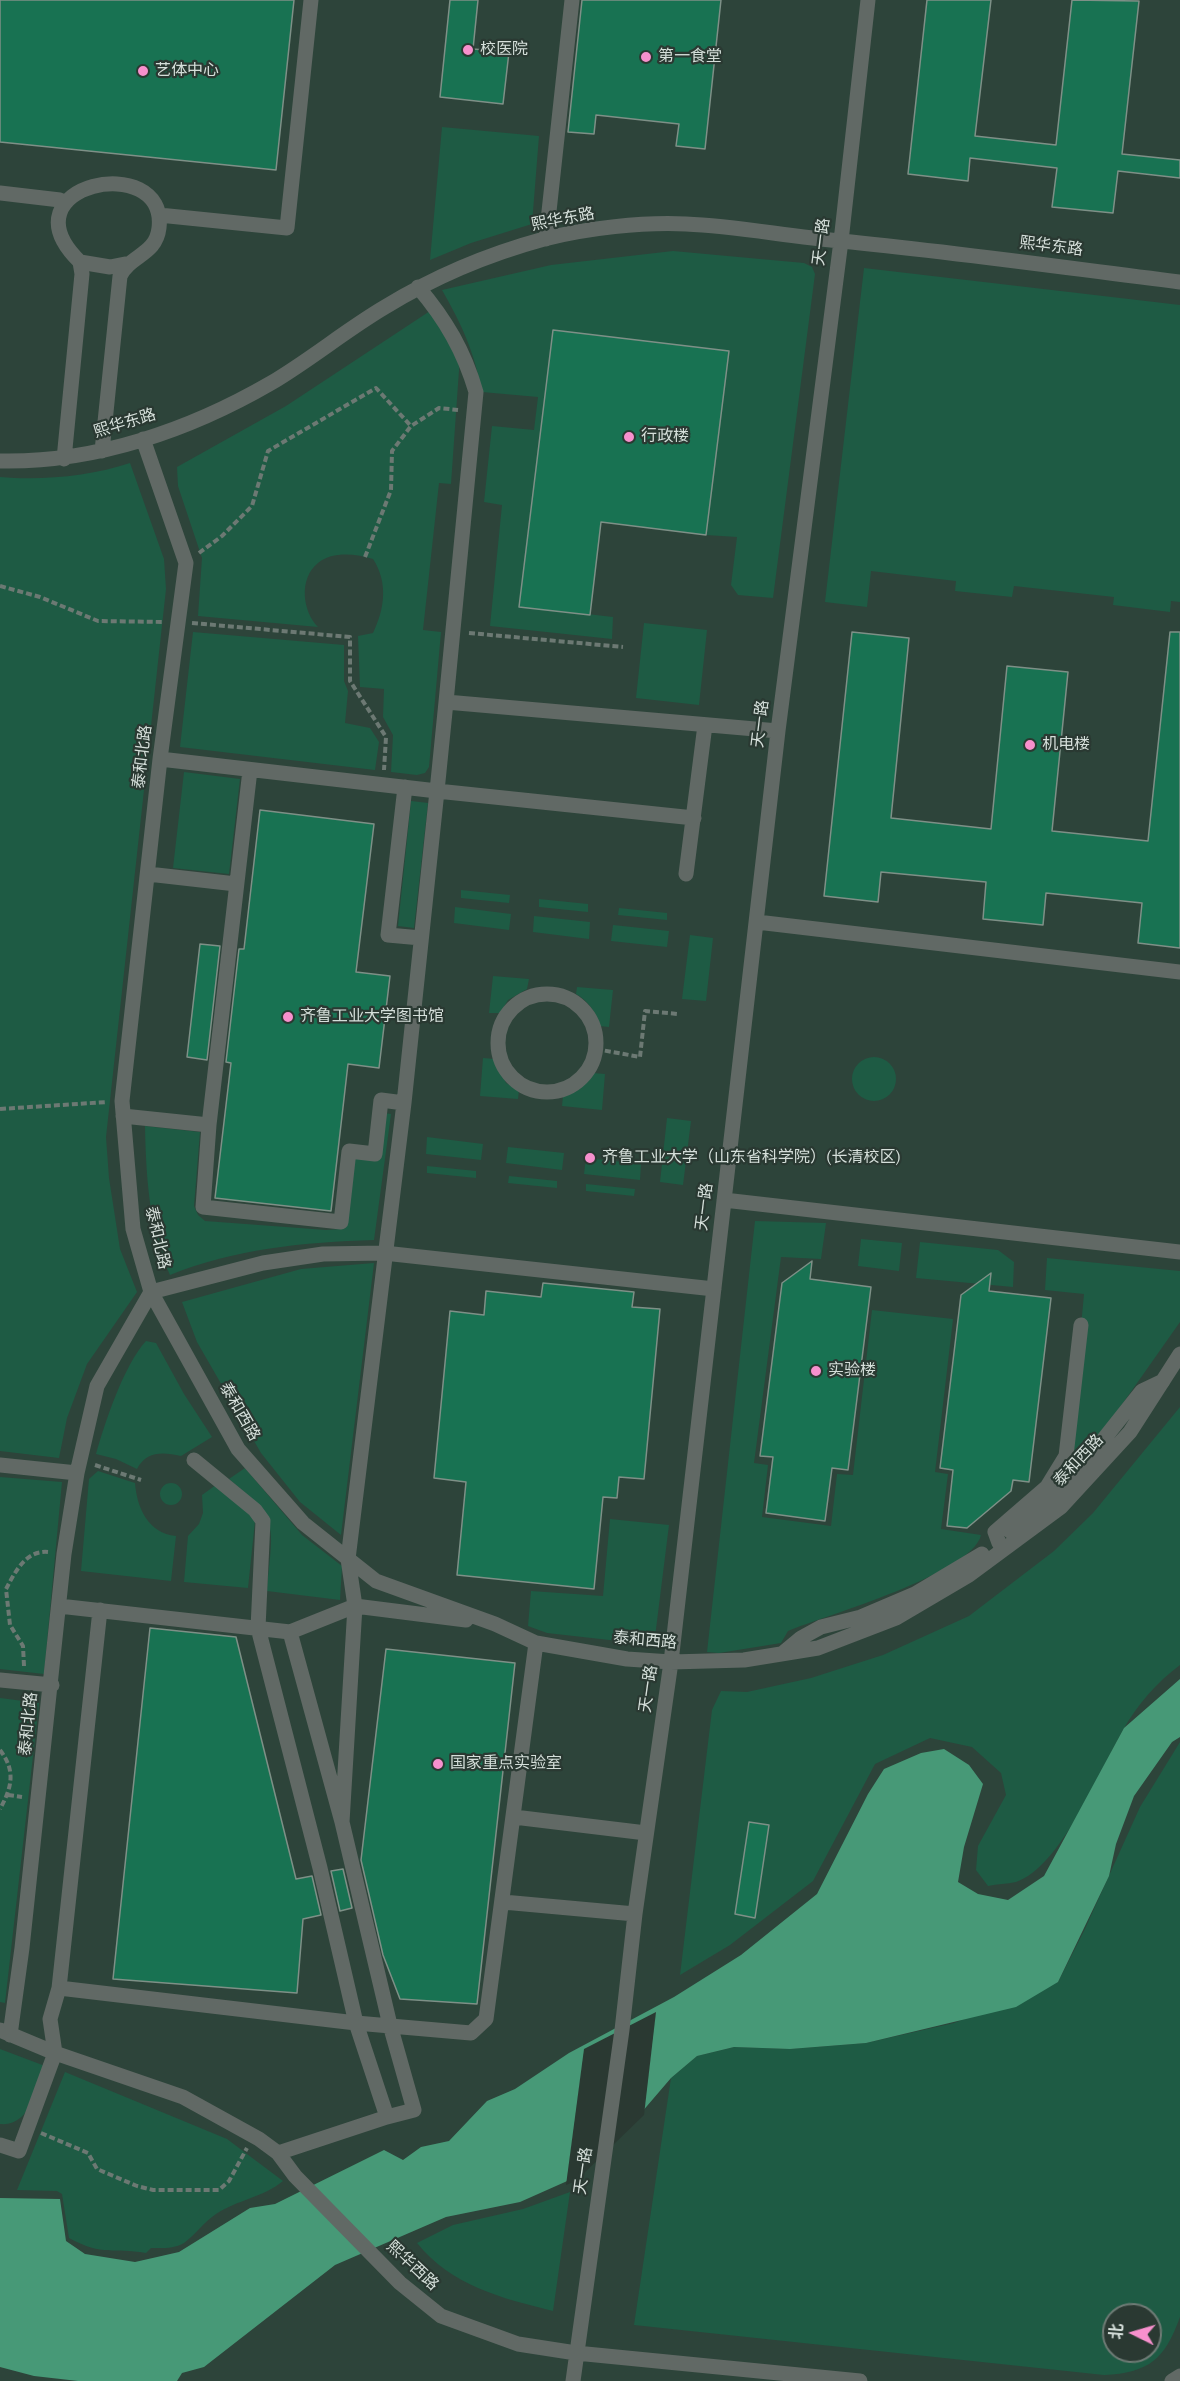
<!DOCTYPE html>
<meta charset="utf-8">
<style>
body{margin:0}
#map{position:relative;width:1180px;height:2381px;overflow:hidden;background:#2a3932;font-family:"Source Serif 4","Noto Sans SC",serif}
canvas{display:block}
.north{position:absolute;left:1102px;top:2303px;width:60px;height:60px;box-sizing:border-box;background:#2a3932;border:2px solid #6e7b75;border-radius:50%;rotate:275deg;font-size:16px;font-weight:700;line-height:24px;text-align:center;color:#d5dfda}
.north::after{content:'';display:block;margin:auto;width:21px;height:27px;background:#f790cd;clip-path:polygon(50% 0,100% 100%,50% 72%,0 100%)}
</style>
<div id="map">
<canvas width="1180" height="2381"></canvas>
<div class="north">北</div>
</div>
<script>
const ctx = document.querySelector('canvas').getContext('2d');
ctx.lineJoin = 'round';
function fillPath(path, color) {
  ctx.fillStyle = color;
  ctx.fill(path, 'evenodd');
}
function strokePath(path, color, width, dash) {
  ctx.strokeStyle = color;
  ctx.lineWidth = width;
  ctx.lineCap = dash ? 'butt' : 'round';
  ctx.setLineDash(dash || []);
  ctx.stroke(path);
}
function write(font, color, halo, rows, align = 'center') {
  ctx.font = font + ' "Source Serif 4","Noto Sans SC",serif';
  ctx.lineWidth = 4.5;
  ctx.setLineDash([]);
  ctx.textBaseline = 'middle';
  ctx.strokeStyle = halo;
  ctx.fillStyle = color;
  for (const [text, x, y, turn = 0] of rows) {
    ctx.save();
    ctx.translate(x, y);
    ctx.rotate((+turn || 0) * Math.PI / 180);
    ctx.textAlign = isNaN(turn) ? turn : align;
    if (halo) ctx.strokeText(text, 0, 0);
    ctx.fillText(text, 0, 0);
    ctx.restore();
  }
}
fillPath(new Path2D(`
 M0,0H1180V2381H0ZM1114,2315H1150V2351H1114Z`), '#2d443a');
fillPath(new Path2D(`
 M442,127L539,136L532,224L471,243L430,260Z
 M673,251L804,263L812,267L815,274L773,598L738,595L731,585L737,537L706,535L729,352L554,330L519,606L613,617L612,639L490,626L502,505L484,502L492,426L534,430L538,397L482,392C474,351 462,325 442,290L551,265Z
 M864,268L1180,305V602L1171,601L1170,612L1113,605L1114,597L1014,586L1012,597L955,591L956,581L871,571L867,607L825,602Z
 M430,311L460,356L451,484L439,483L423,630L441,632L429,767L425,773L417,775L391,772L393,735L383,717L384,689L360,687L358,636L373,633C385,608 388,582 373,559C356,554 333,551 318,563C298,579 303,612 318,627L198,616L202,558L178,486L177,467L286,406Z
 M130,463L164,559L166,589L106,1137L109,1178L120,1249L137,1292L87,1364L67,1418L59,1458L0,1451V477C41,481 91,476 130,463Z
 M644,623L707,630L699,705L636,698Z
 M193,632L344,645V681L348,691L345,723L370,728L379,742L375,770L180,747Z
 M184,772L240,779L229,874L173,868Z
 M411,801L428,803L414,928L398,926Z
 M461,890L510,895L509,903L461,898Z
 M539,899L588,904V912L539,907Z
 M455,907L511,914L509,930L454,923Z
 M619,908L667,913V920L618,915Z
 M534,916L590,922L589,939L533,932Z
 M613,925L669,931L667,947L611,941Z
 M690,935L713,938L706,1001L682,999Z
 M493,976L529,979L527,989L508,1000L500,1013H489Z
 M577,987L613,990L609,1027L600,1026C598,1014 587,1000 576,994Z
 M852 1079a22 22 0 1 1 44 0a22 22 0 1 1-44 0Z
 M483,1058L495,1059L506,1083L519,1090L518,1099L480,1096Z
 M593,1073L605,1074L602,1110L562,1106L563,1096L580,1089Z
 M384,1113L391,1114L374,1240C304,1242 235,1249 170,1275C149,1229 146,1176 145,1126L200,1132L194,1206L198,1215L205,1221L326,1230L341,1229L355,1156L377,1159Z
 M667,1118L691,1121L683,1185L660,1182Z
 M427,1137L483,1144L481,1160L426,1154Z
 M508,1147L564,1153L562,1170L506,1163Z
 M586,1158L641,1164L640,1180L584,1174Z
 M427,1166L476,1171V1178L427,1173Z
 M509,1176L557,1181V1188L508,1183Z
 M586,1184L635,1189L634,1196L586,1191Z
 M755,1221L826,1223L821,1259L781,1257L754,1463L768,1465L762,1517L831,1526L837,1474L853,1475L872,1310L953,1319L935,1472L948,1474L941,1529L981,1535C972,1574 826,1615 788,1631L781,1643L719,1653L707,1652Z
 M861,1239L902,1243L899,1271L858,1266Z
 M920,1242L998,1250L1014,1262L1013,1287L916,1278Z
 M1047,1258L1180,1271V1322L1104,1430L1076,1465L1039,1497L1069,1455L1084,1294L1045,1290Z
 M374,1263L341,1535L300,1502L261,1453L197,1342L182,1302L301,1269Z
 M146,1341L156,1343L184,1394L212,1437L181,1456C162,1452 147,1451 137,1469L116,1459L96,1454C105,1422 124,1365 146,1341Z
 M1180,1407V1665C1157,1682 1137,1705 1123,1730C1100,1770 1061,1867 1016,1882C1007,1884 997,1884 988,1886L976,1870L978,1846L1006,1795L1001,1773L972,1747L930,1738L875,1764L813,1881L730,1945L680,1975L712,1710L721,1691L747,1692L811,1678L883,1655L969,1616L1054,1551L1093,1513Z
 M245,1468L302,1535L342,1566L340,1600L267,1591C272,1527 282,1522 229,1479Z
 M98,1471L135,1483C137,1508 148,1533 176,1536L171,1581L81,1571L89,1479Z
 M0,1477L62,1482L44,1674L0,1669Z
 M160 1494a11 11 0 1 1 22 0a11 11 0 1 1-22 0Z
 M216,1485L251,1513L255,1521L248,1588L184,1582L188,1536L199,1524L203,1513L202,1495Z
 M610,1519L669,1525L654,1645L547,1633L528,1626L531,1591L603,1596Z
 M0,1698L39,1703L5,2003L0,2002Z
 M1180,1742V2317C1165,2359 1149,2373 1104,2375L634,2325L671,2078L697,2056L734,2047L790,2049L866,2043L954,2023L1058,1982L1084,1931L1140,1807ZM1114,2315H1150V2351H1114Z
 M0,2049L45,2066C37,2088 30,2127 0,2124Z
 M65,2072L227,2139L283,2181C264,2197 237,2200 216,2214C204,2222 195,2235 184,2243C174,2249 162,2248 151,2248L146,2253C112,2247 104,2257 69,2238L62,2194L57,2191L17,2190Z
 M570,2192L553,2311C501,2298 452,2286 417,2243L453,2225L523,2209Z`), '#1e5b44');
fillPath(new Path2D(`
 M1180,1679V1737L1172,1742L1134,1796L1116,1844L1109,1876L1058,1982L1016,2007L866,2043L790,2049L734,2047L697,2056L671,2078L641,2113L574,2178L520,2202L446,2217L335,2265L204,2367L182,2373L177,2381H78L34,2376L0,2367V2198L60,2199L66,2241L85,2254L135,2262L179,2252L250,2208L275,2204L384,2150L403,2160L421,2147L449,2141L487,2101L515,2089L569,2053L674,1997L741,1955L817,1894L868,1794L884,1769L921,1753L944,1749L969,1765L983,1784L964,1847L958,1882L978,1894L1008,1900L1044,1876L1124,1728Z`), '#479977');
fillPath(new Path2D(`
 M656,2012L644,2115L576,2181L566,2185L584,2049Z`), '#2a3932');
const building = new Path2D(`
 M0,0H294L276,170L0,142Z
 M450,0H478L473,49L509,52L503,104L440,97Z
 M582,0H721L705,149L676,146L679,124L596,115L594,134L568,132Z
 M927,0H991L975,136L1056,145L1072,0L1139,1L1122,154L1180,160V178L1118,171L1113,213L1052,207L1057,168L970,158L968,181L908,174Z
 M553,330L729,351L706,535L601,522L590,615L519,607Z
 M852,632L909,638L891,818L991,829L1007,666L1068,672L1052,831L1148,841L1170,632H1180V948L1138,943L1142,903L1046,893L1043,925L983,919L986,882L881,872L878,902L824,896Z
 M260,810L374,824L356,972L390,976L379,1068L348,1064L331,1211L215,1198L231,1063L226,1062L239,949H244Z
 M200,944L220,946L207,1060L187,1057Z
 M812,1261L810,1279L871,1287L848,1470L832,1468L825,1521L766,1513L773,1457L760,1456L782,1283Z
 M991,1273L989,1291L1051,1298L1029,1482L1013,1480L1011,1491L967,1528L947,1526L953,1470L940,1468L961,1295Z
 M543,1283L634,1292L632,1307L660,1309L644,1479L619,1477L617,1498L603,1497L594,1589L457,1575L466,1482L434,1478L450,1311L484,1315L486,1291L541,1297Z
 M150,1628L236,1637L296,1879L312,1876L321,1915L303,1919L297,1993L113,1979Z
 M386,1649L515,1663L477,2004L400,1999L383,1955L361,1860Z
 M749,1822L769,1825L755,1918L735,1914Z
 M343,1869L352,1908L340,1911L331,1871Z`);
fillPath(building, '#187252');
strokePath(building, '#7e9087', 1.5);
strokePath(new Path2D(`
 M199,553L222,536L252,506L268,451L376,388L411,426
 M365,557L391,490L392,451L411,426L439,408L458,410
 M0,586L40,597L98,621L164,622
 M192,623L350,637V681L386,737L384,770
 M469,633L623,647
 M596,1049L640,1057L645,1011L678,1014
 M0,1109L107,1102
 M95,1465L141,1480
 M24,1666L23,1646L10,1625L6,1589C15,1572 26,1550 48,1552
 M0,1750C16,1771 12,1787 0,1809
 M8,1795L22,1797
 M41,2133L88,2153L97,2169L137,2186L153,2190H219L229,2181L247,2148`), '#6c7973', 4, [6, 3]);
strokePath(new Path2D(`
 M0,193L60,200
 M159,215L287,228L311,0
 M546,239L572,0
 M80,262L110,267L125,264
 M418,287C446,320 464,351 476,392L446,702L778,731
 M143,439L186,563L160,759L122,1101L133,1229L151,1292L238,1449L303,1523L376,1581L495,1624L536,1643L627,1659L671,1662L744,1660L818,1648L896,1618L969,1575L1061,1507L1130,1432L1180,1354
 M64,459L82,274L80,262C0,184 168,150 159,228C156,255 130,255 120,276L102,451
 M0,461C95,463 190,430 271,383C310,360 346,330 385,307C434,277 489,254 544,239C588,228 641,222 686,224C738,226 789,237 841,241C954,252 1067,268 1180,282
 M446,702L437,791L694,818
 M160,759L437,791L404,1103L348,1559L355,1606L342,1822
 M250,770L209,1125L203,1207L341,1222L349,1151L375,1154L381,1100L404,1103
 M405,787L388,935L421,938
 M148,874L236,884
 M686,874L705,725
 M757,922L1180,972
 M498 1043a49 49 0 1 1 98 0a49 49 0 1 1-98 0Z
 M123,1116L209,1125
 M724,1200L1180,1252
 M151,1292L263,1263L323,1254L384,1253L714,1289
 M194,1460L255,1510L263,1521L258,1628L320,1868L356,2023L387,2117L278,2153
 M0,1465L77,1473
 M1011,1532L1076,1474L1142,1391L1163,1381
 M999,1543L995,1532L1047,1487L1066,1456L1081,1325
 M59,1606L290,1632L355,1606L466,1620
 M290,1632L342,1822L390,2025L414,2110L387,2117
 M783,1653L801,1638L821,1627L861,1617L915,1594L982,1554
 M0,1680L52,1685
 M514,1817L646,1833
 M503,1902L635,1914
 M59,1988L356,2023L471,2033L486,2019L536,1643
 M0,2030L55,2053L183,2097L259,2139L278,2153L295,2176L400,2283L441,2316L518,2344L576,2353L860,2381
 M10,2035L22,1948L64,1554L77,1473L97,1386L151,1292
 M0,2145L19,2151L55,2053L50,2019L59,1988L100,1610
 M573,2381L622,2030L635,1914L671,1662L778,731L841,241L868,0
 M1172,2381L1180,2376`), '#616965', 15);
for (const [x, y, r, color] of [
 [468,50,6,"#f790cd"],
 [646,57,6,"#f790cd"],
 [143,71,6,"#f790cd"],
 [629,437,6,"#f790cd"],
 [1030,745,6,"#f790cd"],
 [288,1017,6,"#f790cd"],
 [590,1158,6,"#f790cd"],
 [816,1371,6,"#f790cd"],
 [438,1764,6,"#f790cd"]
]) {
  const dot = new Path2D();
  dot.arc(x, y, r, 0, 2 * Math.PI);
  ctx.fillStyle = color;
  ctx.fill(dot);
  strokePath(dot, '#2a3932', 2);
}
write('16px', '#d5dfda', '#2a3932', [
 ["校医院",480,50],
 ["第一食堂",658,57],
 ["艺体中心",155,71],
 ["行政楼",641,437],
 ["机电楼",1042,745],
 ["齐鲁工业大学图书馆",300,1017],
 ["齐鲁工业大学（山东省科学院）(长清校区)",602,1158],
 ["实验楼",828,1371],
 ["国家重点实验室",450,1764]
], 'left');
write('16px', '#d5dfda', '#2a3932', [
 ["熙华东路",563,220,-11],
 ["天一路",822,242,-83],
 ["熙华东路",1051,247,7],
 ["熙华东路",125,424,-17],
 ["天一路",761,724,-83],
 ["泰和北路",143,757,-83],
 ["天一路",705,1207,-83],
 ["泰和北路",157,1238,77],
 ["泰和西路",239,1412,60],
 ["泰和西路",1079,1461,-47],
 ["泰和西路",645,1641,5],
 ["天一路",649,1689,-82],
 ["泰和北路",29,1724,-84],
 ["天一路",584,2171,-82],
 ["熙华西路",412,2266,43]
]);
</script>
